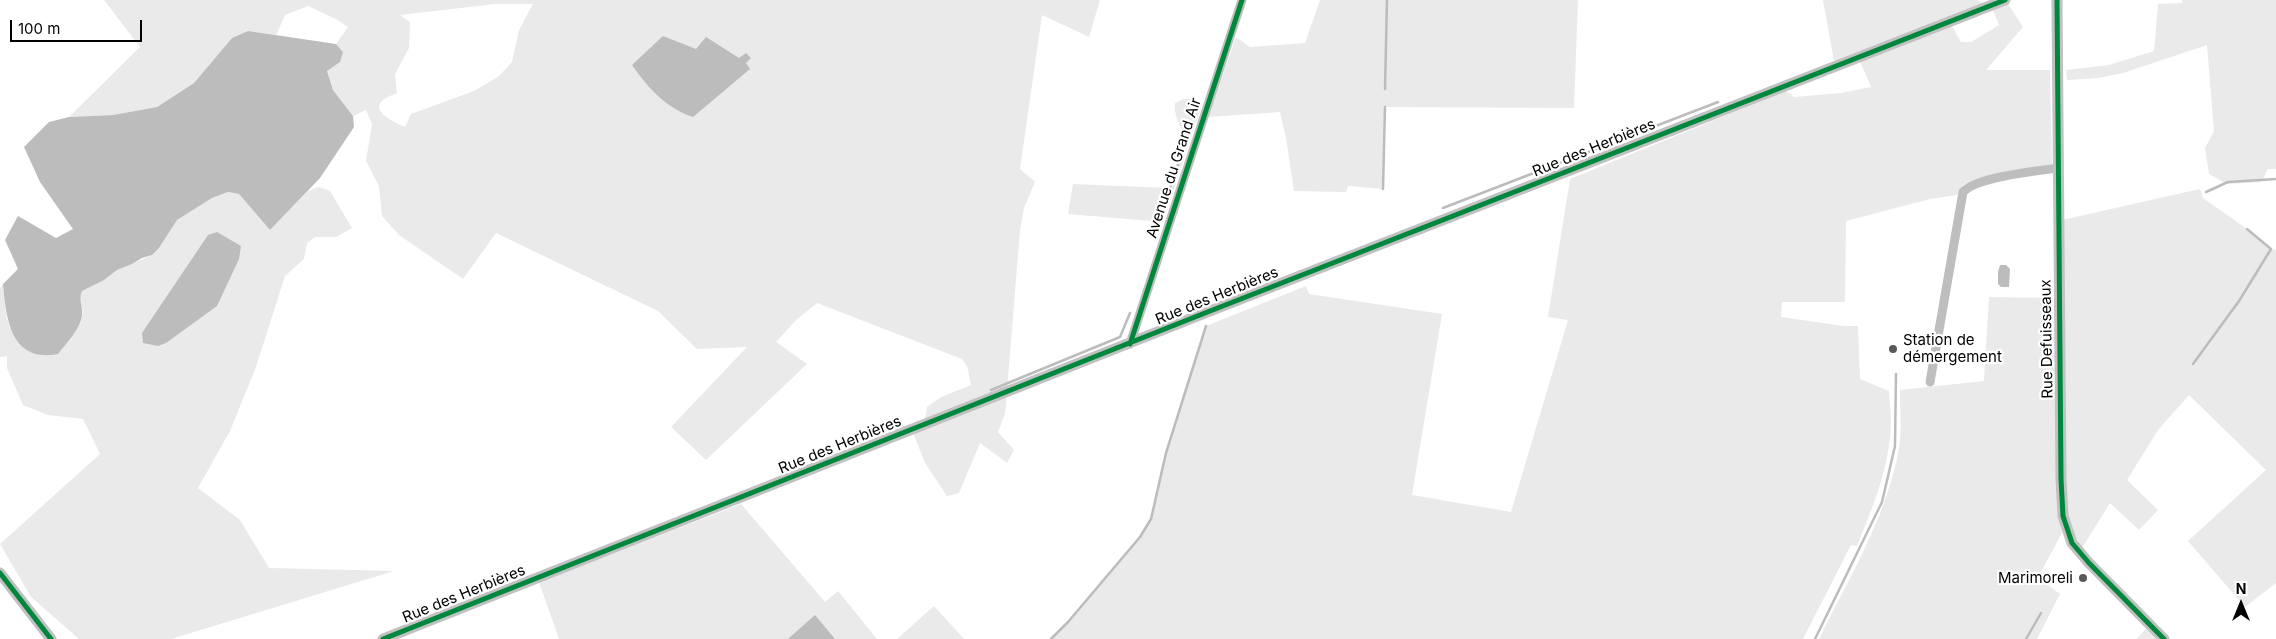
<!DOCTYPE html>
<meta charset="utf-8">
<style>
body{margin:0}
#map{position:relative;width:2276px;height:639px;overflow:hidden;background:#fff;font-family:Inter,sans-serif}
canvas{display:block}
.north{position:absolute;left:2216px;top:579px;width:50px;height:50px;-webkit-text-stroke:4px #fff;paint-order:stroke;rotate:0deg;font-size:14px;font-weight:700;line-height:20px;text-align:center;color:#000}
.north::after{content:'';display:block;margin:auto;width:18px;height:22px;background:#000;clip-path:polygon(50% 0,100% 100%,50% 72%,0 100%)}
.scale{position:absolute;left:10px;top:20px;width:132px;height:22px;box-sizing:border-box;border:2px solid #000;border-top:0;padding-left:6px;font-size:15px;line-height:18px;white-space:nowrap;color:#000;-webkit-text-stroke:4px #fff;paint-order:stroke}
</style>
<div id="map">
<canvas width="2276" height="639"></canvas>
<div class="north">N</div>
<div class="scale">100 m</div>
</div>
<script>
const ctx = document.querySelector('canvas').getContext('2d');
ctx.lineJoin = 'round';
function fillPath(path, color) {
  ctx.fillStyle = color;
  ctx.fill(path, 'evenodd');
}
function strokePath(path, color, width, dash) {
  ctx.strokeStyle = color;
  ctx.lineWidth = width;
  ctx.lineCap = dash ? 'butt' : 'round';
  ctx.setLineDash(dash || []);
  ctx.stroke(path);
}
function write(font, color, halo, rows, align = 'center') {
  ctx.font = font + ' Inter,sans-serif';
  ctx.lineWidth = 4.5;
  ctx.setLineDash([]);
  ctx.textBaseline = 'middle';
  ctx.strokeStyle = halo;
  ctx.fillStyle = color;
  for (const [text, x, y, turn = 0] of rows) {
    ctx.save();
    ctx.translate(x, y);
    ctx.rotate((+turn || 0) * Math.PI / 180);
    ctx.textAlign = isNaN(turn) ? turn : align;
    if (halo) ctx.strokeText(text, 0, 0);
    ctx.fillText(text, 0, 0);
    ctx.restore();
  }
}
fillPath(new Path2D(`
 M104,0H1100L1089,37L1042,15L1020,169L1035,182L1024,208L1020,231L1005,414L998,432L1014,450L1007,463L980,443L959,493L947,496L925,463L912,430L924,425L927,407L941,397L971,385L967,366L962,359L817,303L796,320L776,342L807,364L706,460L671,427L747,347L697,349L658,311L496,233L463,279L399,235L382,216L379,186L366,161L372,124L366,110L353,116L333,90L327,71L343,52L336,44L348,27L336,19L308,6L285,15L276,35L248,31L232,38L194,83L157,107L113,115L69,117L140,47ZM495,4H533L519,30L512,62L499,76L474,91L411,114L405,127C398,124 370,112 382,101C386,97 393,95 397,93L395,74L409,48L410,22L400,15Z
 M1320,0H1578L1574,108L1385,107L1383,189L1348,186L1346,192L1294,191L1286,138L1280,112L1208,117L1236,37L1250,47L1305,43Z
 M1823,0H1977L1984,3L1834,61Z
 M2182,0H2276V169H2268L2261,182L2227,184L2209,174L2205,148L2214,131L2207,45L2123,73L2099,78L2067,80L2066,70L2109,65L2154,51L2158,4L2182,3Z
 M2008,4L2023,27L1986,70H2050L2052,164L1980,179L1963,185L1957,195L1930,199L1846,221L1845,302H1782L1781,317L1844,326H1858L1860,379L1889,391C1890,407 1892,423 1890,438C1886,476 1871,511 1857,546L1851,545L1803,639H1051L1068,622L1140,537L1151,519L1166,453L1206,326L1306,286L1309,294L1442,314L1412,495L1511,512L1568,320L1548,317L1570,179L1786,91L1794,97L1841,93L1871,87L1860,61L1952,26L1961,42H1971L1999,25L1993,10Z
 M1184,99H1195L1203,102L1163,222L1068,214L1073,184L1167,188L1171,186C1176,170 1184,155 1183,138C1182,127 1173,115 1175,103Z
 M319,187L330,191L352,228L336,237H315L307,243L304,259L285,276L256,367L230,431L198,488L240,520L269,568L394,571L171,639H79L31,597L0,544L100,454L83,419L48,415L23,405L7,368V356L0,357V288L3,284C6,314 4,326 25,349L83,313L79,298L82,291L104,280L117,270L152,255L159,248L177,220L212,198L228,192L239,194L270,230L308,191Z
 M2200,189L2203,198L2247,229L2271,249L2276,250V583L2245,607L2188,541L2266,470L2189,395L2158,430L2127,480L2158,510L2139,530L2110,503L2082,548L2071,530L2066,506L2062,220Z
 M1989,297L2053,298L2057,499L2062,533L2038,577L2060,594L2037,639H1819C1849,578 1887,516 1899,448C1902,430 1900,409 1900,390L1984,381Z
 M741,504L825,602L838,591L877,639H559L539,582Z
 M934,606L964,639H897Z
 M2146,629L2156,639H2136Z`), '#eaeaea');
fillPath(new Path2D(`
 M248,31L336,44L343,52L340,62L327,71L333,90L353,116L354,127L320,178L270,230L239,194L228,192L212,198L177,220L159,248L152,255L142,258L132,264L117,270L104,280L82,291C78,300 83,306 82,315C80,330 67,342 58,354C11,363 6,319 3,284L18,269L5,240L18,216L56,238L73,229L40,182L24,147L49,122L69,117L113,115L157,107L194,83L232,38Z
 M663,36L696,49L706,37L739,58L746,53L751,58L746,63L750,69L693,117C666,108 648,88 632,65Z
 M217,232L241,246L239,259L217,306L166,343L158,346L143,343L142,333L208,235Z
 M2000,265H2006L2010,269L2009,287H2001L1998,284V272Z
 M815,615L835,639H788Z`), '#bcbcbc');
strokePath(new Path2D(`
 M1385,89L1387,0
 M1383,189L1385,107
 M2206,192L2228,182L2276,179
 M1168,194L1186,141
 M1443,208L1718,102
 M2193,364L2239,301L2271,249L2247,229
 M991,390L1120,337L1130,313
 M1051,639L1068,622L1140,537L1151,519L1166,453L1206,326
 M1815,639L1882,502L1895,446L1896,374
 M2026,639L2041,613`), '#bcbcbc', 2.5);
strokePath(new Path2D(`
 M1130,344L1242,0
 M1930,382L1963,192C1976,177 2036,171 2058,168`), '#bebebe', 9);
strokePath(new Path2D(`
 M2057,0L2061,479L2063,516L2072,543L2089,563L2164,639
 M0,573L51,639
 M383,639L1205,313L2005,0`), '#c1c1c1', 11);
strokePath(new Path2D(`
 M2057,0L2061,479L2063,516L2072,543L2089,563L2164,639
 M1130,344L1242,0
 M0,573L51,639
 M383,639L1205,313L2005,0`), '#00873e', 5);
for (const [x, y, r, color] of [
 [1893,349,5,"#595959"],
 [2083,578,5,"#595959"]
]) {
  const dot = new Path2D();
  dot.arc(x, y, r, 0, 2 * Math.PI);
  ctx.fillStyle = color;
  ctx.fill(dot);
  strokePath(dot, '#fff', 2);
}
write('15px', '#000', '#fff', [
 ["Rue des Herbières",1594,148,-22],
 ["Avenue du Grand Air",1174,168,-72],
 ["Rue des Herbières",1217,296,-22],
 ["Rue Defuisseaux",2047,339,-91],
 ["Rue des Herbières",840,445,-22],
 ["Rue des Herbières",464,594,-22]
]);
write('15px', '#000', '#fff', [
 ["Station de",1903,340],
 ["démergement",1903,357],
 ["Marimoreli",2073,578,"right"]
], 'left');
</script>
